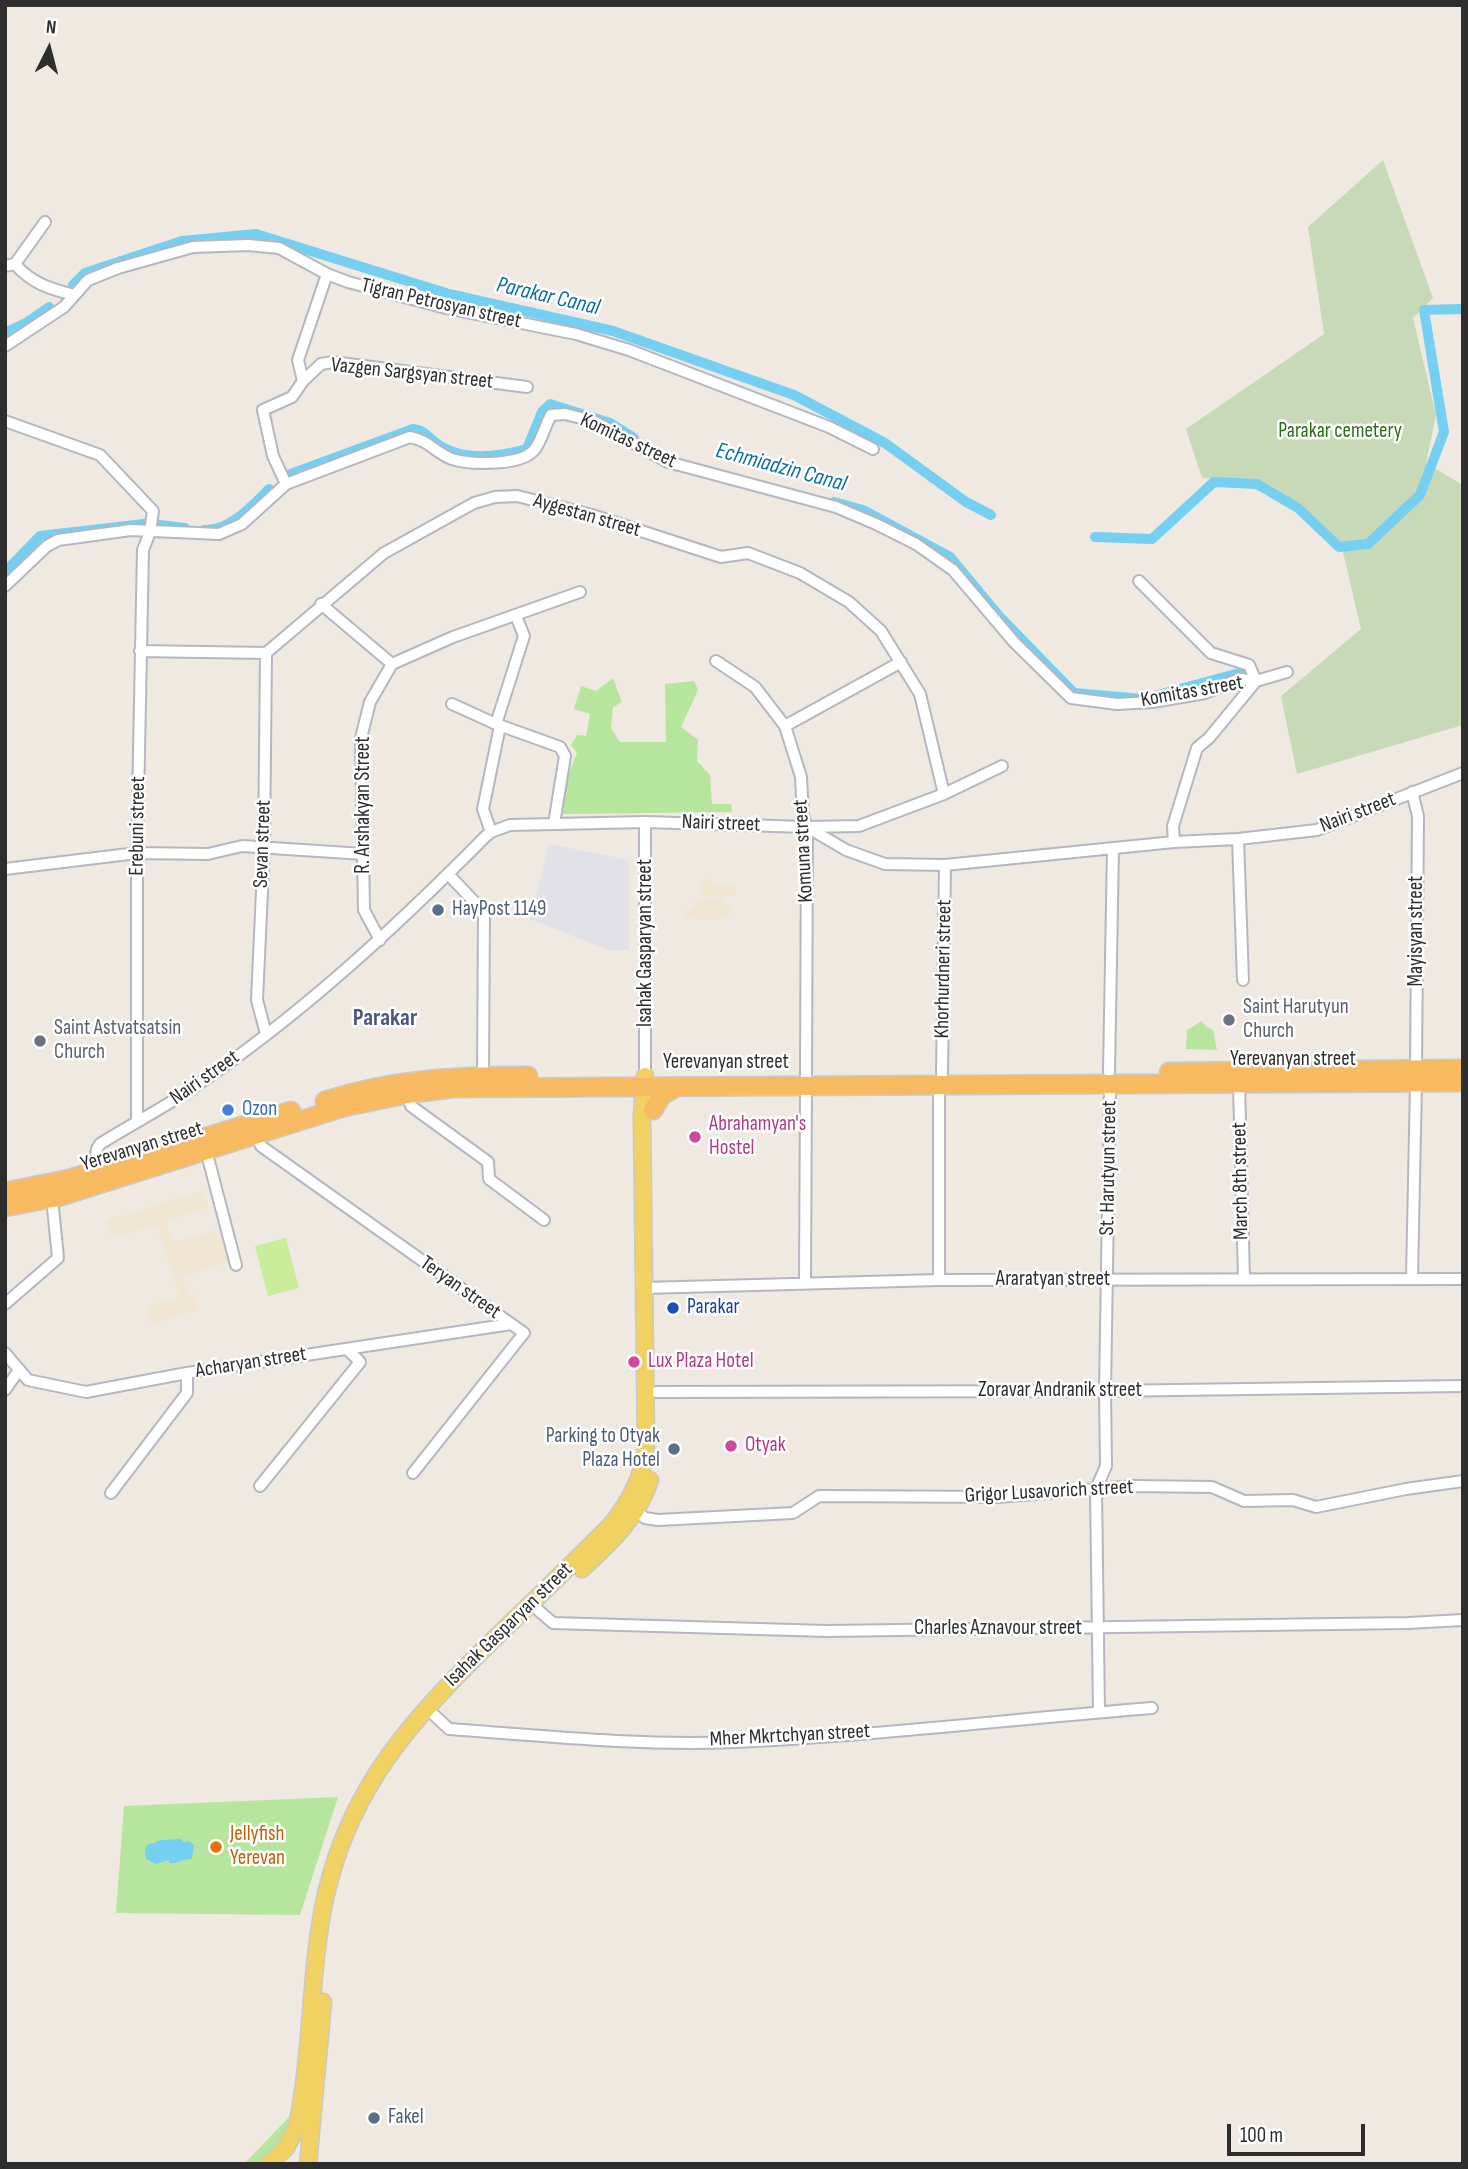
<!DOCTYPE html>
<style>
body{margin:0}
#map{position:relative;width:1468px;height:2169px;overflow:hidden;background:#efe9e1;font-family:"Sofia Sans Condensed",sans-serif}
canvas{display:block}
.frame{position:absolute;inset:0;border:7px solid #2e2e2e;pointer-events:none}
.north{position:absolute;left:14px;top:14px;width:70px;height:70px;-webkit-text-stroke:5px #fff;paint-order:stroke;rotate:6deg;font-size:19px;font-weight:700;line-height:28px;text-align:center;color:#2e2e2e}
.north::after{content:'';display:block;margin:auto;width:24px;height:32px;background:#2e2e2e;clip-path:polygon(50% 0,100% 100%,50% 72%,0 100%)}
.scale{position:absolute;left:1227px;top:2124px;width:138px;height:32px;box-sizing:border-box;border:4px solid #2e2e2e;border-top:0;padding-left:9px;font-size:21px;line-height:24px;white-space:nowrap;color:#2e2e2e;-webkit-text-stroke:5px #fff;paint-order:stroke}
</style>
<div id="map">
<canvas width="1468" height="2169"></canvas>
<div class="frame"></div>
<div class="north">N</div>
<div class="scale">100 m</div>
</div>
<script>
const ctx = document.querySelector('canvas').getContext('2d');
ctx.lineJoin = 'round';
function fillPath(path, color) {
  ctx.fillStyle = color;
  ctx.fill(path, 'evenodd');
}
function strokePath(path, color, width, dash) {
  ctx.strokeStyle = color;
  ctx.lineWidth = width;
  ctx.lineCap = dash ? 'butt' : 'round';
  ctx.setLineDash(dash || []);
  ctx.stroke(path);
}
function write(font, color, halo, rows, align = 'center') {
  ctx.font = font + ' "Sofia Sans Condensed",sans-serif';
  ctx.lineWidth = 5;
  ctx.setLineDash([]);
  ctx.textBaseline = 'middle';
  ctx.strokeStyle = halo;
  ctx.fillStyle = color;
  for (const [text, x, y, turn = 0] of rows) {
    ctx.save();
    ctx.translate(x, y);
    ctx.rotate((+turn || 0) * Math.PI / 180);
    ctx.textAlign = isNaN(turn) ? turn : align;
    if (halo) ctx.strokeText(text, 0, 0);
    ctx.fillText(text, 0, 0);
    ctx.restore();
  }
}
fillPath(new Path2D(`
 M549,844L629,860V950H609L530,919Z`), '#e3e1e8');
fillPath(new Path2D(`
 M703,879L714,880V885L736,886V896H713V899H724V907H731V916H724L723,919L684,918V909H693L694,899H709V895H702Z
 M202,1191L208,1208L165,1221L172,1243L220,1229L230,1262L182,1276L188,1295L195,1293L199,1310L151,1324L146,1307L179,1297L157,1225L112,1238L106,1220Z`), '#f0e6d1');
fillPath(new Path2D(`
 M613,678L622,702L613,707L611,728L620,742H666L665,684L694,681L698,690L681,727L698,740L697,761L710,775L712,804H731L732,812L563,814L564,786L577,753L571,745L577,735L586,736L590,714L574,709L581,686L596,691Z
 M1202,1021L1206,1027L1213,1030L1217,1050L1186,1049L1187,1030Z
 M338,1797L300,1915L116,1913L124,1806Z
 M290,2116C286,2141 271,2164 244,2164Z`), '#b6e59e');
fillPath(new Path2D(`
 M1383,160L1433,298L1413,318L1436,415L1426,463L1463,485V725L1297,774L1281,696L1361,629L1343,552L1258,480L1202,478L1186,429L1324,334L1308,227Z`), '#c8d9b8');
fillPath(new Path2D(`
 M286,1238L299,1288L268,1296L255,1246Z`), '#c9ec9a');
fillPath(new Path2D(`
 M181,1839L183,1842L189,1841L194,1845L192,1859C184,1858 178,1864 169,1863V1860L156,1864L146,1859L145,1850L147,1845L161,1840Z`), '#75cff0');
strokePath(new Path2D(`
 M73,285L85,273L182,241L256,234L449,294L613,331L794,395L885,443L966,502L991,515
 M5,333L26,323L49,307
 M288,475L413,429C425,430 427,437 436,443C461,462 498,457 527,449L542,412L550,404L610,423L634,438
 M834,502L863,510L950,557L999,616L1074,693L1143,699L1243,672
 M159,525L185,528
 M204,530C229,532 253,505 269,489
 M1095,537L1152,539L1214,482L1257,484L1298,508L1339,547L1368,544L1420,495L1444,432L1424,310L1463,309
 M5,572L40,536L144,524`), '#75cff0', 10);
const minor = new Path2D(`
 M15,264C31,283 50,289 74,295
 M5,266L15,264L45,222
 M5,346L64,307L88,280L118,268L193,247L248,245L279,248L327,274L348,282L446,308L576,334L629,350L829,427L873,449
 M303,381L321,364L333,362L527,387
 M5,421L100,455L153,511L150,532L143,550L137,853V1122
 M286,484L273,456L263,410L292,397L303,381L298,360L327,274
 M1139,581L1211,653L1249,665L1256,681L1209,738L1197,748L1173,826L1174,842
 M5,586L47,546L58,540L131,530L219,534L242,524L286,484L410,437C430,441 435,453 452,459C470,465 523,466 535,449C542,439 545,426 551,415L565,414L593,421L668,462L836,507L876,524L916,544L953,570L1014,642L1071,698L1117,704L1153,702L1205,693L1240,679L1256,681L1287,672
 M321,604L392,664
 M516,616L524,636L496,724L560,747L565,756L554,824
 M140,651L266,653L384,553L474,503L495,497L517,496L592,515L721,557L748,553L800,573L849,602L881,631L920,694L944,794
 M716,661L755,687L785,726L801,777L803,816L807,827L806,1075
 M452,704L496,724
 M785,726L901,662
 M1412,792L1418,816L1416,1070
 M807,827L859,826L944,794L1002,766
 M491,832L483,809L500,726
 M1238,839L1243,980
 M5,869L137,853L208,854L242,846L363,854
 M448,874L484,912L483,1076
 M380,940L364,910L361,738L370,702L392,664L453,637L580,592
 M266,1034L257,1000L264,848L266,653
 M1109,1072L1113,848
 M942,1074L945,865
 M645,1076V822
 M1239,1083L1244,1279
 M939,1085V1280
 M407,1094L411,1106L488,1162L489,1179L544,1220
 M256,1135L261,1146L524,1333L413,1473
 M206,1150L236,1265
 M93,1172L97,1149L100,1144C130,1125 162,1109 191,1089C299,1017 395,928 486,836L491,832L510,825L645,822L807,827L846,850L885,864L945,865L1174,842L1238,839L1317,830L1463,773
 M1412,1277L1416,1083
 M805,1282L806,1085
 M644,1288L939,1280L1463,1279
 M5,1304L58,1258L52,1198
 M5,1353L28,1380L86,1392L187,1373L511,1324
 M5,1390L19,1370
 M656,1392L1105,1391L1463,1386
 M260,1486L360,1362L347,1349
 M111,1493L187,1393V1373
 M636,1511L645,1518L658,1520L793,1513L819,1496L998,1497L1134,1486L1212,1487L1244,1501L1293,1500L1316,1507L1406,1489L1463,1481
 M538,1610L553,1623L827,1631L1408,1623L1463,1620
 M1099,1712L1096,1489L1106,1466L1105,1391L1110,1084
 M434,1715L449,1729C544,1736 640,1746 735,1742C874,1736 1013,1719 1152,1708`);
const primary = new Path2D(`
 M582,1569C610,1543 638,1518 650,1480
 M268,2164L286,2148L297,2126C313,2050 309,1970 326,1894C352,1783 414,1718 492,1641C532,1603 571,1565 610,1526C629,1503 643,1478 646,1448L642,1115L645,1076
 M308,2164L323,2002`);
const trunk = new Path2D(`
 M1169,1072L1463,1069
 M325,1101C394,1079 456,1076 528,1076
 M653,1110L662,1095L677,1087
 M5,1192L69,1179L291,1111
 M5,1207L58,1197L344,1107L407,1094L453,1088L1463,1082`);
strokePath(minor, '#b4b7c1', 14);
strokePath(primary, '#c9c9c9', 19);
strokePath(trunk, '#c9c9c9', 21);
strokePath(minor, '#fff', 10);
strokePath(primary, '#f2d163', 16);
strokePath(trunk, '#f8ba60', 18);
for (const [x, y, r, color] of [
 [438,910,7,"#5c6f8a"],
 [1229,1020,7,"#6b7280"],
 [40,1041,7,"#6b7280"],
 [228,1110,7,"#3f7fe0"],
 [695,1137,7,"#d1479c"],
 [673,1308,7,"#1a4fb4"],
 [634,1362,7,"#d1479c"],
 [731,1446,7,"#d1479c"],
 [674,1449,7,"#5c6f8a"],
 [216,1847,7,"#e8710a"],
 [374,2118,7,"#5c6f8a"]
]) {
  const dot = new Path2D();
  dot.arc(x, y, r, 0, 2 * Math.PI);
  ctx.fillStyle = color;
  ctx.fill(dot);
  strokePath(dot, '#fff', 2.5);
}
write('21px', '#2e2e2e', '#fff', [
 ["Tigran Petrosyan street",441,304,13],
 ["Vazgen Sargsyan street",412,374,6],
 ["Komitas street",628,441,25],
 ["Aygestan street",587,516,16],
 ["Komitas street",1192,692,-10],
 ["R. Arshakyan Street",364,805,-90],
 ["Nairi street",1358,813,-21],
 ["Nairi street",721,824,2],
 ["Erebuni street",138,826,-89],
 ["Sevan street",263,844,-88],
 ["Komuna street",804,851,-93],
 ["Mayisyan street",1417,931,-90],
 ["Isahak Gasparyan street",646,943,-90],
 ["Khorhurdneri street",944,969,-89],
 ["Yerevanyan street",1293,1060],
 ["Yerevanyan street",726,1063],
 ["Nairi street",205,1078,-35],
 ["Yerevanyan street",142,1147,-17],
 ["St. Harutyun street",1109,1168,-89],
 ["March 8th street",1241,1181,-91],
 ["Araratyan street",1053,1280],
 ["Teryan street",460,1288,35],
 ["Acharyan street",251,1363,-9],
 ["Zoravar Andranik street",1060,1391],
 ["Grigor Lusavorich street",1049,1492,-3],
 ["Isahak Gasparyan street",509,1625,-44],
 ["Charles Aznavour street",998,1629],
 ["Mher Mkrtchyan street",790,1736,-3]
]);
write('21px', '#2c6e1b', '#fff', [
 ["Parakar cemetery",1340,432]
]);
write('21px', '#4e5e75', '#fff', [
 ["HayPost 1149",452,910],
 ["Parking to Otyak",660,1437,"right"],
 ["Plaza Hotel",660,1461,"right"],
 ["Fakel",388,2118]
], 'left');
write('21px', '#5b616d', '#fff', [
 ["Saint Harutyun",1243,1008],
 ["Church",1243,1032],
 ["Saint Astvatsatsin",54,1029],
 ["Church",54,1053]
], 'left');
write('21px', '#366cbe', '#fff', [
 ["Ozon",242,1110]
], 'left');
write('21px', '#b23c85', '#fff', [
 ["Abrahamyan's",709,1125],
 ["Hostel",709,1149],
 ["Lux Plaza Hotel",648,1362],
 ["Otyak",745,1446]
], 'left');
write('21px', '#164399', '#fff', [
 ["Parakar",687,1308]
], 'left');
write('21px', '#c56008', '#fff', [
 ["Jellyfish",230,1835],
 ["Yerevan",230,1859]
], 'left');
write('italic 23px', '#0d6fa3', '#fff', [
 ["Parakar Canal",548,297,13],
 ["Echmiadzin Canal",781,468,15]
]);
write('bold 24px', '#4d5680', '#fff', [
 ["Parakar",385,1019]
]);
</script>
